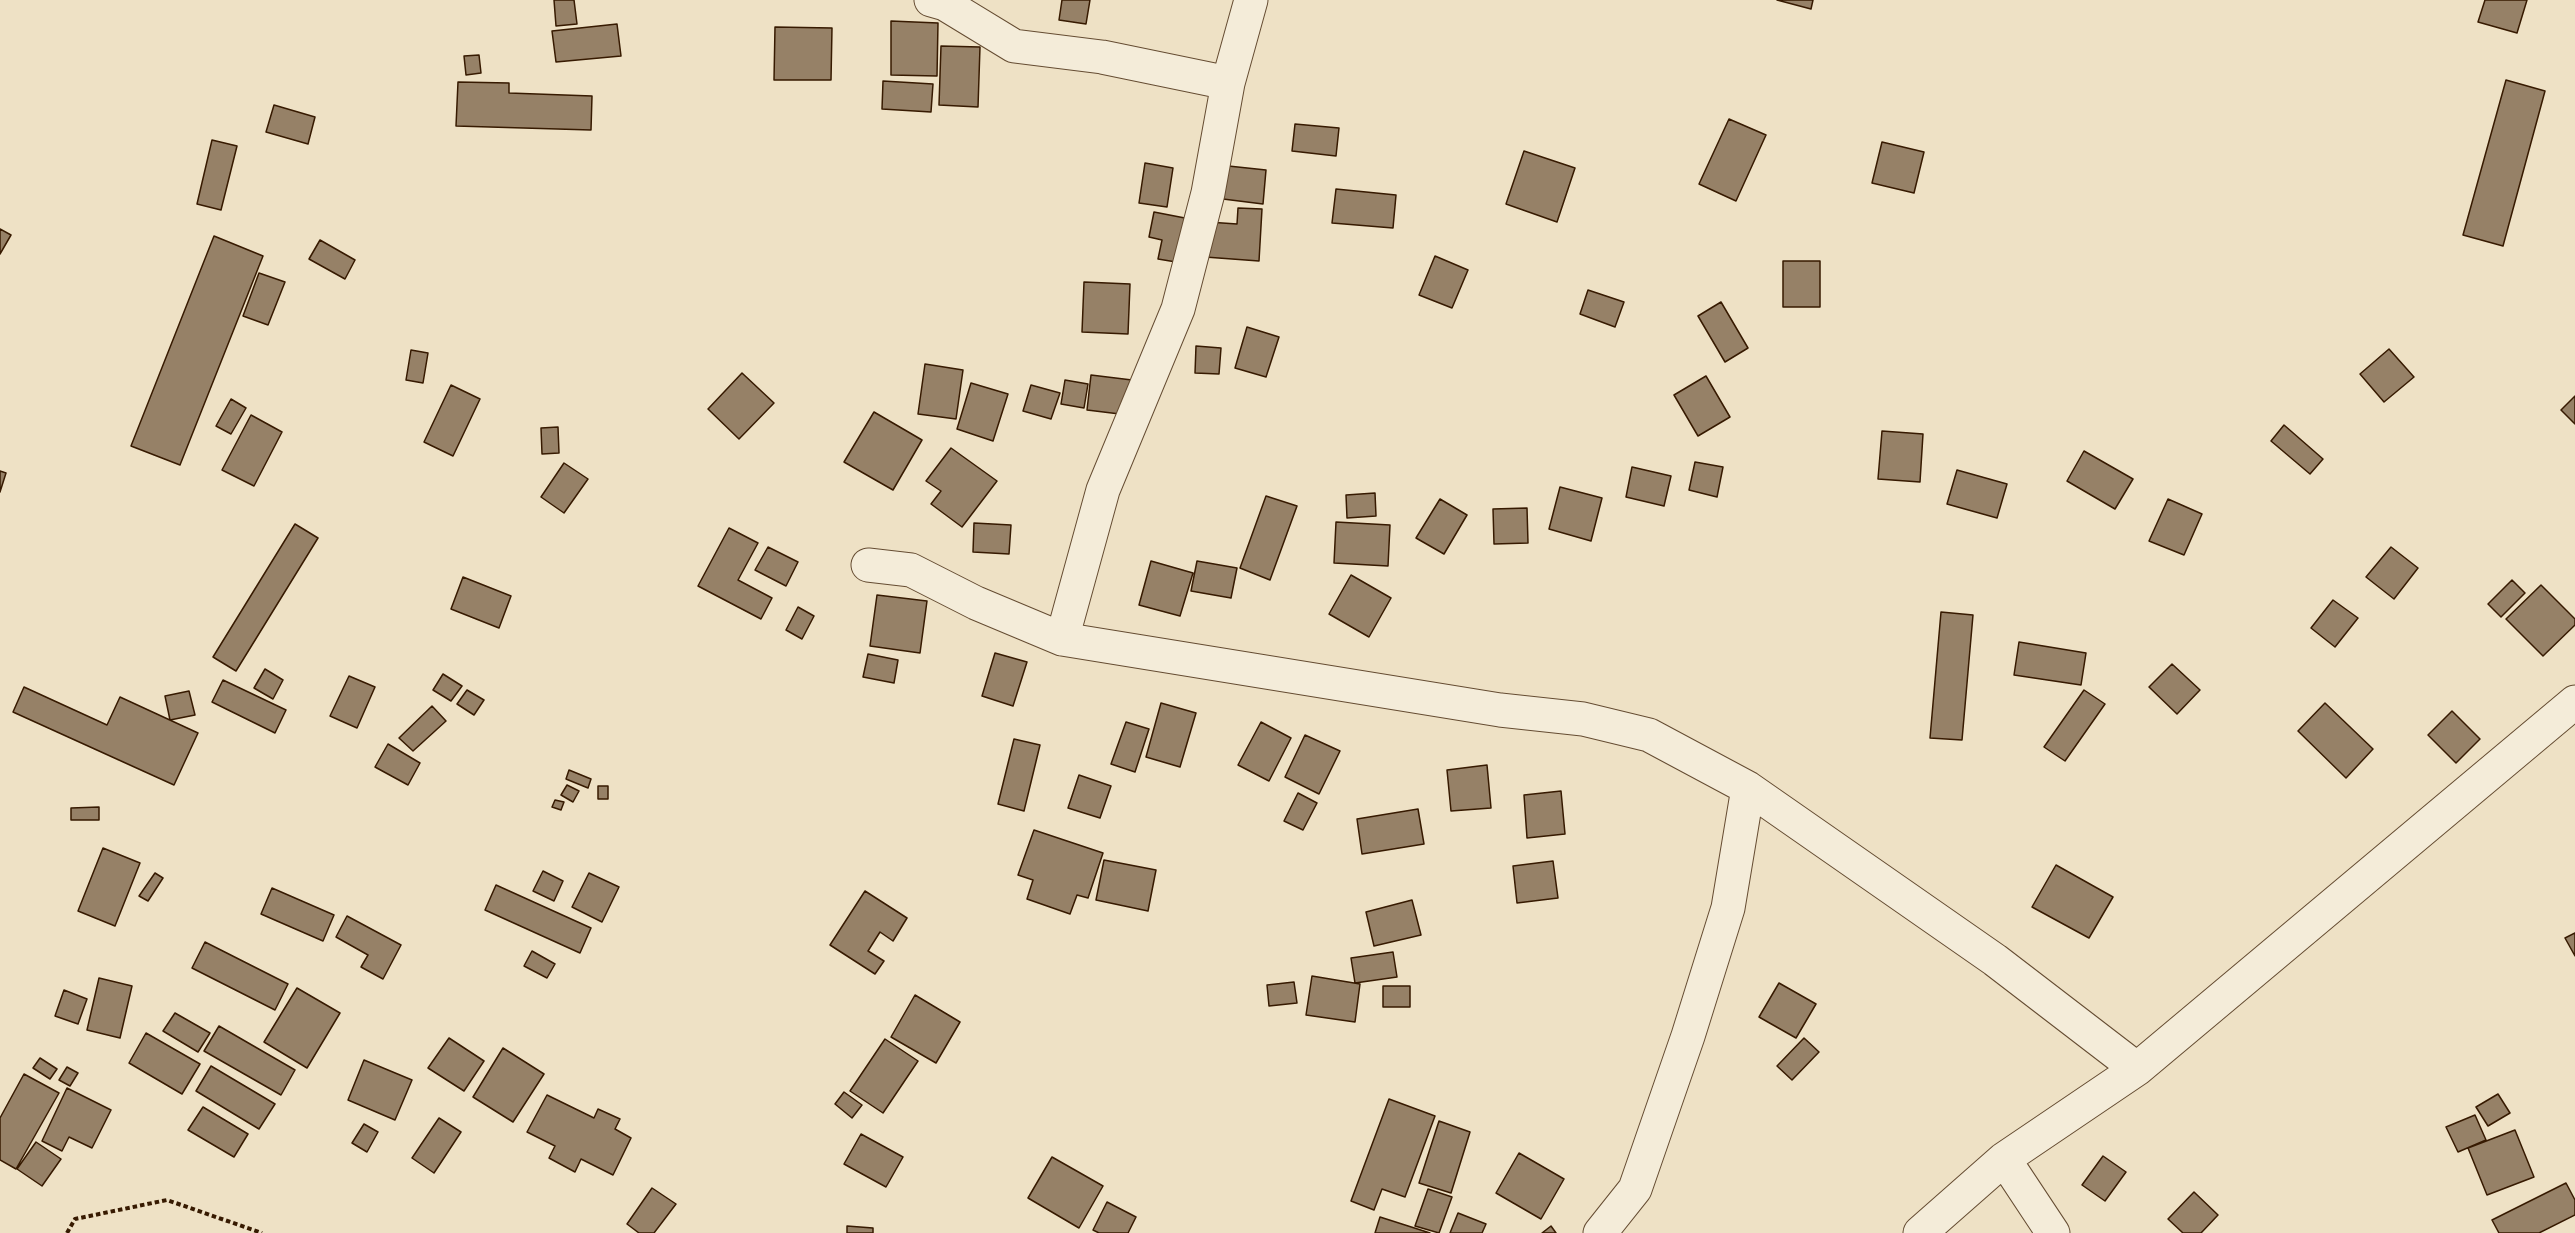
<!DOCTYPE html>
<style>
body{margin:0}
canvas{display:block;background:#eee1c5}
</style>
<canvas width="2575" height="1233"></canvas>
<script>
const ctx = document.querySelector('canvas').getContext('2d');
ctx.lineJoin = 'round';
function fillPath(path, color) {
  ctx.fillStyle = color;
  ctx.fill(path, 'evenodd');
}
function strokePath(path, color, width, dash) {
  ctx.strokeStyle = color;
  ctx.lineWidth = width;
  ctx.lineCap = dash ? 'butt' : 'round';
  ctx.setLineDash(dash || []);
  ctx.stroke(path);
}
const building = new Path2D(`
 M554,0H574L577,24L556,26Z
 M1062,0H1090L1086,24L1059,20Z
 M1777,0H1813L1811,9Z
 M2485,0H2527L2517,33L2478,22Z
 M891,21L938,23L937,76L891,75Z
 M617,24L621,56L556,62L552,31Z
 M775,27L832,28L831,80H774Z
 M941,46L980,47L978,107L939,105Z
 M479,55L481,73L466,75L464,56Z
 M2506,80L2545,91L2503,246L2463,235Z
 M883,81L933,84L931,112L882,109Z
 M458,82L509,83V93L592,96L591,130L456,126Z
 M274,105L315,117L308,144L266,132Z
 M1729,119L1766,135L1736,201L1699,184Z
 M1295,124L1339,128L1336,156L1292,151Z
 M212,140L237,146L221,210L197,204Z
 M1882,142L1924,152L1914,193L1872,183Z
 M1524,151L1575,168L1557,222L1506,204Z
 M1145,163L1173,168L1167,207L1139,203Z
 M1219,165L1266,170L1263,204L1215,198Z
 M1336,189L1396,195L1393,228L1332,223Z
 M1238,208L1262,209L1259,261L1205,257L1208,222L1237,224Z
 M1154,212L1190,219L1182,263L1158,259L1162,240L1149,237Z
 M0,229L11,235L0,254Z
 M214,236L263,256L180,465L131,446Z
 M320,240L355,260L345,279L309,259Z
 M1435,256L1468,270L1452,308L1419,295Z
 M1783,261H1820V307H1783Z
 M259,273L285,282L268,325L243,316Z
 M1084,282L1130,284L1128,334L1082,332Z
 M1588,290L1624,302L1615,327L1580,314Z
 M1721,302L1748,348L1725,362L1698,316Z
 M1247,327L1279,337L1266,377L1235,368Z
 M1196,346L1221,348L1219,374L1195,373Z
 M2389,349L2414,377L2384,402L2360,374Z
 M411,350L428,353L423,383L406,380Z
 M925,364L963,370L956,419L918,414Z
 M742,373L774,403L739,439L708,409Z
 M1091,375L1132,380L1128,415L1087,410Z
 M1706,376L1730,417L1698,436L1674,395Z
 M1065,380L1088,384L1084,408L1061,404Z
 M971,383L1008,394L993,441L957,429Z
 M451,385L480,399L453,456L424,442Z
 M1031,385L1060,393L1051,419L1023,411Z
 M2575,396V424L2561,410Z
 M231,399L246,408L231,434L216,426Z
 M874,412L922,440L893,490L844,462Z
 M251,415L282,432L254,486L222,470Z
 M2284,425L2323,459L2310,474L2271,441Z
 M558,427L559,453L542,454L541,428Z
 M1882,431L1923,434L1920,482L1878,479Z
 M951,448L997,481L962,527L931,504L941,491L926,481Z
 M2084,451L2133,479L2115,509L2067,481Z
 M1695,462L1723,467L1717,497L1689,490Z
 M564,463L588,479L564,513L541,497Z
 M1632,467L1671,476L1664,506L1626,497Z
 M1957,470L2007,484L1997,518L1947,504Z
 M0,471L6,473L0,492Z
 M1560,487L1602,498L1591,541L1549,529Z
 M1375,493L1376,516L1347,518L1346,495Z
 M1266,496L1297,506L1270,580L1240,568Z
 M1440,499L1467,515L1444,554L1416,538Z
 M2168,499L2202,514L2184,555L2149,541Z
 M1527,508L1528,543L1494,544L1493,509Z
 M1336,522L1390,525L1388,566L1334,563Z
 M974,523L1011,525L1009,554L973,552Z
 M295,524L318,538L236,671L213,657Z
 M729,528L758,543L738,580L772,598L761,619L698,586Z
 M768,547L798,562L786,586L755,570Z
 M2391,547L2418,568L2394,599L2366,577Z
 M1151,561L1193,573L1180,616L1139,605Z
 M1197,561L1237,568L1231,598L1191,591Z
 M1351,575L1391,598L1369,637L1329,614Z
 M463,577L511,596L499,628L451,609Z
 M2512,580L2525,593L2501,617L2488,604Z
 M2541,585L2575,619V625L2543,656L2506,619Z
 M877,595L927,601L920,653L870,646Z
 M2333,600L2358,618L2335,647L2311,628Z
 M798,607L814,616L802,639L786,630Z
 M1941,612L1973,615L1962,740L1930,738Z
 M2019,642L2086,653L2081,685L2014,675Z
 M995,653L1027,662L1013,706L982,696Z
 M868,654L898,660L894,683L863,677Z
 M2172,664L2200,690L2177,714L2149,687Z
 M265,669L283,680L273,699L254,688Z
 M443,674L462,686L451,701L433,690Z
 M349,676L375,687L357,728L330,716Z
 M223,680L286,710L275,733L212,702Z
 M24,687L107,725L120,697L198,733L174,785L13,712Z
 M467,690L484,700L474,715L457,704Z
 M2084,690L2105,704L2065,761L2044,747Z
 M189,691L195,715L170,720L165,696Z
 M1161,703L1196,713L1180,767L1146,757Z
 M2325,703L2373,749L2346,778L2298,731Z
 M432,706L446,721L413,751L399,738Z
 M2452,711L2480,739L2456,763L2428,735Z
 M1126,722L1149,729L1135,772L1111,764Z
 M1261,722L1291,738L1269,781L1238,765Z
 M1305,735L1340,751L1319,794L1285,777Z
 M1014,739L1040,745L1024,811L998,804Z
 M388,744L420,763L408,785L375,767Z
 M1487,765L1491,808L1451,811L1447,770Z
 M569,770L591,779L588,788L566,779Z
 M1079,775L1111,786L1100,818L1068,808Z
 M567,785L579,791L573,802L561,795Z
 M598,786H608V799H598Z
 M1561,791L1565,834L1527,838L1524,795Z
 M1298,793L1317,803L1303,830L1284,821Z
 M555,800L564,802L561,810L552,807Z
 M99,807V820H71V808Z
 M1418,809L1424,844L1362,854L1357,819Z
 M1034,830L1103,853L1088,898L1077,895L1070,914L1027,899L1033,880L1018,875Z
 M103,848L140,863L115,926L78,911Z
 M1104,860L1156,870L1148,911L1096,900Z
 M1553,861L1558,898L1517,903L1513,866Z
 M2056,865L2113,897L2089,938L2032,907Z
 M543,871L563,881L554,901L533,891Z
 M155,873L163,878L148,901L139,896Z
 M589,873L619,887L602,922L572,907Z
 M496,885L591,928L580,953L485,910Z
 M272,888L334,915L323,941L261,914Z
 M865,891L907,918L893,941L880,932L868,951L884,961L875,974L830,945Z
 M1412,900L1421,935L1374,946L1366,912Z
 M347,916L401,945L383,979L361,967L368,955L336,937Z
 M2575,933V956L2565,938Z
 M205,942L288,984L275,1010L192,968Z
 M532,951L555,964L547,978L524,966Z
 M1393,952L1397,977L1355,983L1351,958Z
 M1312,976L1360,984L1355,1022L1306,1015Z
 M99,978L132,986L120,1038L87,1030Z
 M1294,982L1297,1003L1269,1006L1267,985Z
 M1779,983L1816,1004L1796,1038L1759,1017Z
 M1383,986H1410V1007H1383Z
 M297,988L340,1013L307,1068L264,1042Z
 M64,990L87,999L78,1024L55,1016Z
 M915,995L960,1022L936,1063L891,1037Z
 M175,1013L210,1033L198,1052L163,1031Z
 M219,1026L295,1070L281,1095L204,1051Z
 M146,1033L200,1064L182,1094L129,1063Z
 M449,1038L484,1061L464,1091L428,1068Z
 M1804,1038L1819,1052L1792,1080L1777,1066Z
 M885,1039L918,1061L883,1113L850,1091Z
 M503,1048L544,1074L513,1122L473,1097Z
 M40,1058L57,1069L50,1079L33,1068Z
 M364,1060L412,1080L395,1120L348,1100Z
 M211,1066L275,1104L259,1129L196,1091Z
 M67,1067L78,1073L70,1086L59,1080Z
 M24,1074L59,1093L16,1169L0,1160V1118Z
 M67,1088L111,1110L92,1148L69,1137L62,1151L42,1141Z
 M844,1092L862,1105L852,1118L835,1104Z
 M2498,1094L2510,1113L2488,1126L2476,1107Z
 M547,1095L594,1118L598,1109L620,1119L615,1129L631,1138L613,1175L581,1159L575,1172L549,1158L555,1146L527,1132Z
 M1389,1099L1435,1116L1405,1197L1382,1189L1374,1210L1351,1201Z
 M203,1107L248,1134L234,1157L188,1130Z
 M2475,1115L2486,1140L2458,1152L2446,1127Z
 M439,1118L461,1132L434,1173L412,1158Z
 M1439,1121L1470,1132L1451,1193L1419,1183Z
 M364,1124L378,1132L367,1152L352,1143Z
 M2515,1130L2534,1177L2487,1195L2468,1148Z
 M861,1134L903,1157L886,1187L844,1164Z
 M36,1142L61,1159L42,1186L17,1169Z
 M1519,1153L1564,1179L1541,1219L1496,1193Z
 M2103,1156L2126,1172L2105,1201L2082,1185Z
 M1052,1157L1103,1186L1079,1228L1028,1198Z
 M2566,1183L2575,1200V1215L2539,1233H2499L2492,1220Z
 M652,1188L676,1204L654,1233H639L627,1224Z
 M1428,1189L1452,1197L1439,1233L1415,1226Z
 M2194,1192L2218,1215L2201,1233H2183L2168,1219Z
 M1107,1202L1136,1217L1128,1233H1099L1093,1230Z
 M1458,1213L1486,1224L1482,1233H1450Z
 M1380,1217L1430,1233H1375Z
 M847,1226L873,1228V1233H847Z
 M1551,1226L1556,1233H1542Z`);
fillPath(building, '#968167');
strokePath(building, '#371a01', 1.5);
const minor = new Path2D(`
 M931,0L945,4L1014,46L1102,57L1228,83
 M868,565L911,570L976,603L1062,639L1500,710L1583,719L1649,735L1748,788L1995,960L2137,1069
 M1062,639L1103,490L1178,309L1208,193L1228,83L1251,0
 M2004,1159L2053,1233
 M1600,1233L1635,1189L1688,1036L1728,908L1748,788
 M1920,1233L2004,1159L2137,1069L2575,702`);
strokePath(minor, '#654c32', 35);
strokePath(new Path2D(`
 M67,1233L75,1219L167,1200L262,1233`), '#371a01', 4, [4.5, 3]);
strokePath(minor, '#f4ecd9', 33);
</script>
